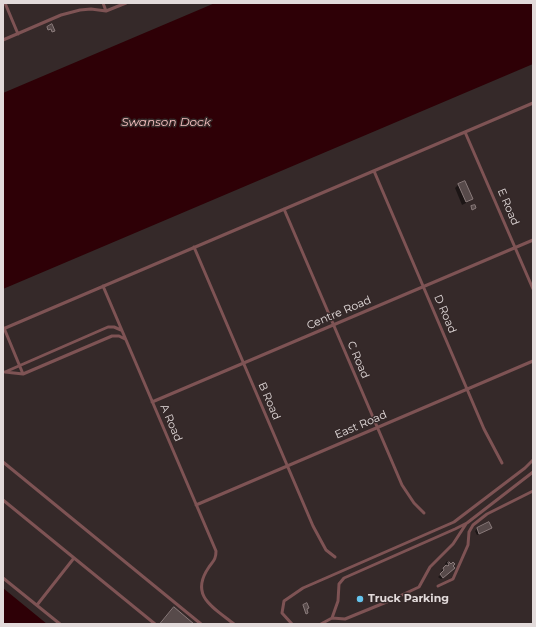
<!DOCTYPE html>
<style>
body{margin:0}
#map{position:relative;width:536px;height:627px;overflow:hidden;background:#352929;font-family:Montserrat,sans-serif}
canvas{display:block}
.frame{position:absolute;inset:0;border:4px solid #e2dada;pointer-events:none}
</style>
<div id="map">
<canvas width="536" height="627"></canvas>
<div class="frame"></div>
</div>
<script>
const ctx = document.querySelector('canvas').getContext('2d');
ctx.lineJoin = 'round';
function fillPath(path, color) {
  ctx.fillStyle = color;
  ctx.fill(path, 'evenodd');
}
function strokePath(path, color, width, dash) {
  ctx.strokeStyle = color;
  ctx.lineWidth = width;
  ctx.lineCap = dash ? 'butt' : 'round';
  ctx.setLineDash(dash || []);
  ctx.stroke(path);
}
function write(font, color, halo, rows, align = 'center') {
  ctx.font = font + ' Montserrat,sans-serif';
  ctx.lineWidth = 3;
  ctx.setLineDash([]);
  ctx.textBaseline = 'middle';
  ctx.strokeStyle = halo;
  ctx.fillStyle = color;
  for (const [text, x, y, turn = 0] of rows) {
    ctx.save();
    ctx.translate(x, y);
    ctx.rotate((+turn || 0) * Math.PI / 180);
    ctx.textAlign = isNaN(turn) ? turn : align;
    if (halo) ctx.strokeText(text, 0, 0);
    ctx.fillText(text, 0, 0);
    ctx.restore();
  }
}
fillPath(new Path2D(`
 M215,3H533V64L3,289V93Z
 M3,588L47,624H3Z`), '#2e0006');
fillPath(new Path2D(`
 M465,182L472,199L468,202L462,205L455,188L458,185Z
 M491,528L477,535L475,531L477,529Z
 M447,561L454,568L441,579L438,577L443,573L441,571L446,566L445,564Z`), '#0007');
const building = new Path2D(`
 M52,24L55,31L52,32L51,29L48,30L47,27Z
 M465,181L473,199L466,202L458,184Z
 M475,205L476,208L472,210L471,206Z
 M489,522L492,528L479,534L477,528Z
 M449,562L451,564L453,562L455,564L453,566L455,568L443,578L440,574L444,570L443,568L446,565L448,566L449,565L448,563Z
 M307,603L309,608L307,609L308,613L306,614L303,605Z
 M174,607L194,624H160Z`);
fillPath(building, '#574a4a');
strokePath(building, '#8a7b7b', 1);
strokePath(new Path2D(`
 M5,3L18,34
 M103,3L106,11
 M3,40L61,15L80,10L91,9L106,11L126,3
 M465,132L533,289
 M374,171L484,429L502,463
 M284,209L402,485L414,503L424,513
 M194,247L313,526L326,550L335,557
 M103,286L216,551C216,560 213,561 209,567C189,596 213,607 234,624
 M4,328L23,374
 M3,329L533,103
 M5,372L23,374L112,336H119L125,339
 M5,372L108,327H114L121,330
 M152,402L533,240
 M3,462L201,624
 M3,500L155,624
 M196,505L533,361
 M3,578L60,624
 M438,586L453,579L468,545L469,532L473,525L487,514L533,491
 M37,605L74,558
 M332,618L345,619L389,601L419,587L430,567L453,544L466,524
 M292,624L282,613L284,601L303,588L454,522L525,468L533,460
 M321,624L332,618L338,601L339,584L344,578L455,529L467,523L533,472`), '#7e5354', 3);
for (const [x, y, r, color] of [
 [360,599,4,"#65c5ee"]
]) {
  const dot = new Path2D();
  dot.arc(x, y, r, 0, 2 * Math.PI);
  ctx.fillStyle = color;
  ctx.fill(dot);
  strokePath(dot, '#352929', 1.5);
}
write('11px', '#e2dada', '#352929', [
 ["E Road",508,207,67],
 ["Centre Road",339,313,-23],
 ["D Road",445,314,67],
 ["C Road",358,360,67],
 ["B Road",269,401,67],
 ["A Road",171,423,67],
 ["East Road",361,425,-23]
]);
write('bold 11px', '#e2dada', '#352929', [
 ["Truck Parking",368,599]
], 'left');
write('italic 12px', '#f6bfbf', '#352929', [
 ["Swanson Dock",166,122]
]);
</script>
